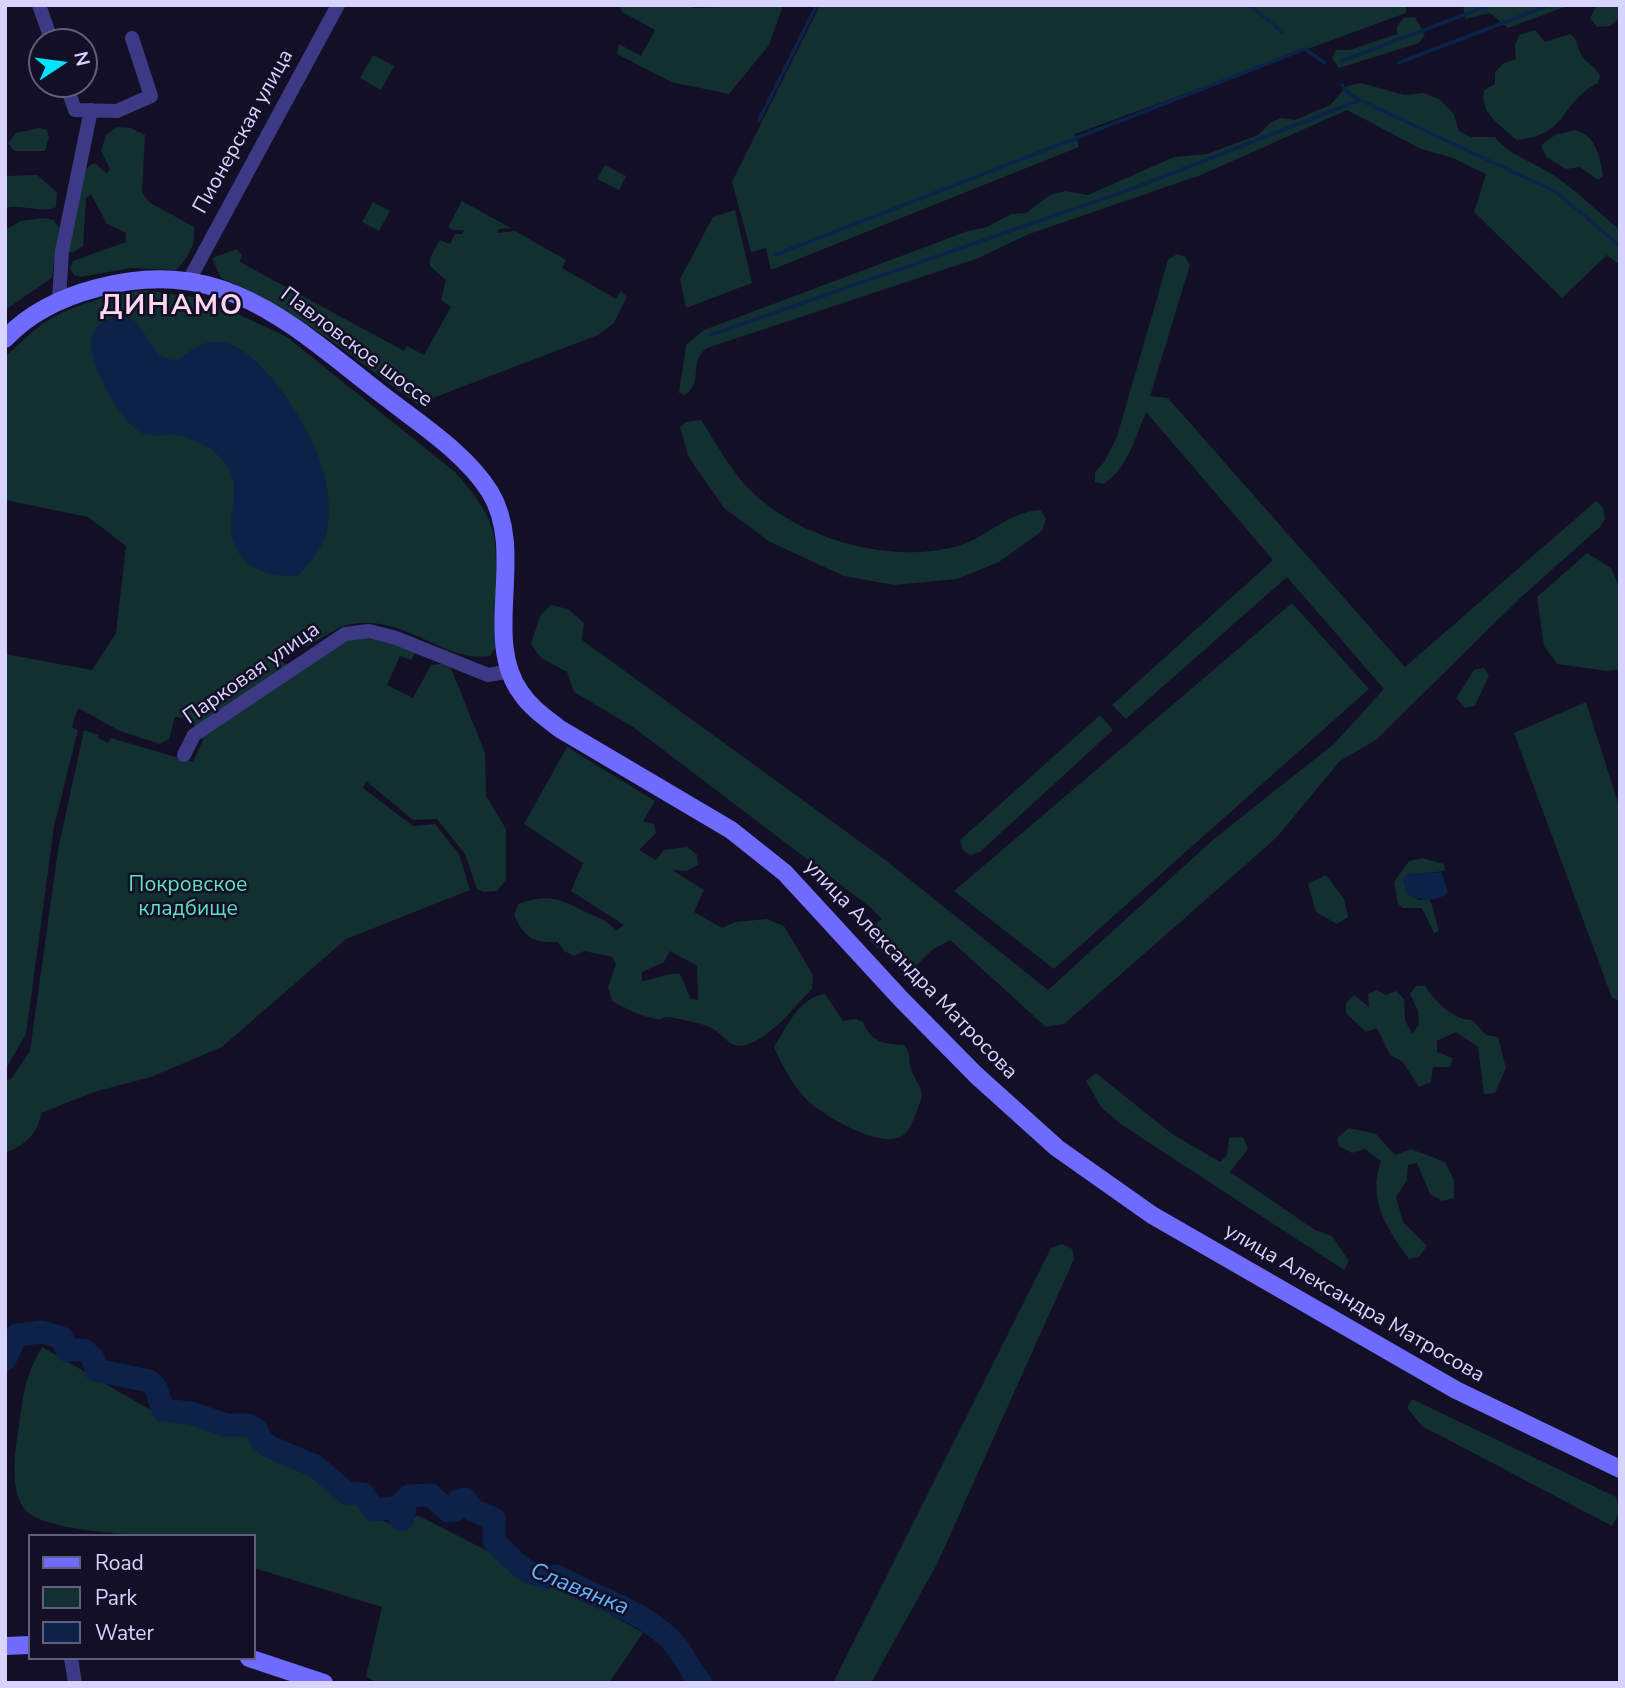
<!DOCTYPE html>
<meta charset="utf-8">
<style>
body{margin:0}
#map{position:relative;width:1625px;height:1688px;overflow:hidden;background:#130f26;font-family:"Nunito Sans",sans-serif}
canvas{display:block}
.frame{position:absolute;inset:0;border:7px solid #d9d4ff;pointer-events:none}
.legend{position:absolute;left:28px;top:1534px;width:228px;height:126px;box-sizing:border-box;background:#130f26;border:2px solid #625e7d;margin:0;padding:9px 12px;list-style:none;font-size:21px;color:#d9d4ff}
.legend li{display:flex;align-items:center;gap:14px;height:35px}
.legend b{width:35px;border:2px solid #625e7d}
.north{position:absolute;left:28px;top:28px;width:70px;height:70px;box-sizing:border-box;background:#130f26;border:2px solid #625e7d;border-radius:50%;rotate:77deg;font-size:19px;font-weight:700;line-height:28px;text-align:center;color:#d9d4ff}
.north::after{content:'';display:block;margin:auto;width:24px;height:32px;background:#00e5ff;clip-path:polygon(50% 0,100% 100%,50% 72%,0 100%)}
</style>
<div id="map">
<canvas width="1625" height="1688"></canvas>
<div class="frame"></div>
<ul class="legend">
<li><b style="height:9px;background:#6f6bff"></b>Road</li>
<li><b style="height:19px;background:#12302f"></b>Park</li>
<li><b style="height:19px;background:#0c2248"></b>Water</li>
</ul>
<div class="north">N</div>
</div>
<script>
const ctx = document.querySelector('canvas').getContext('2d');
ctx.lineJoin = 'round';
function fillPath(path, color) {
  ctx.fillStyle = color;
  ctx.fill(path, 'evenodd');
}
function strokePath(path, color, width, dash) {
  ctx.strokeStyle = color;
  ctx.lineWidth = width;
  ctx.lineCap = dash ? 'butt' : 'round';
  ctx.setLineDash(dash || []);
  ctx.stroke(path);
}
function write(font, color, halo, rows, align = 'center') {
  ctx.font = font + ' "Nunito Sans",sans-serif';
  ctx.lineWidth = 5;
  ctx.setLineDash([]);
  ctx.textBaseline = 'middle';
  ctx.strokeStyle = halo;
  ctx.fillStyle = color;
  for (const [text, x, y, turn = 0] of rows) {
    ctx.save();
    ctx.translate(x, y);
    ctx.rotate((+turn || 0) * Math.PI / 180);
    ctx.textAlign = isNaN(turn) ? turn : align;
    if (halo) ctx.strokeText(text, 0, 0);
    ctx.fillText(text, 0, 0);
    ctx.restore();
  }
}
fillPath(new Path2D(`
 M619,5H690L694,8L783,5L769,45L729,94L671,82L617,54L619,44L641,56L655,30L622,12Z
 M820,5H1406V13L1075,134L1079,147L771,270L766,248L751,252L732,182Z
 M1463,5H1570L1508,28L1490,13L1465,19Z
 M1597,5H1620V18L1610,26L1597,27L1590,18Z
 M1415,17L1425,35L1419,43L1339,68L1332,58L1336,50H1350L1397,34V26L1404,18Z
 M1535,30L1545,42L1570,34C1579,40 1576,45 1581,54C1585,62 1596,67 1600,76L1598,83C1557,104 1571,134 1517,140C1501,126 1479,113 1484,90L1495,84V72L1504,63L1516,59L1515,45L1519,35Z
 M373,55L394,66L381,90L360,78Z
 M1361,83L1405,95L1423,93L1439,99L1454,114L1459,131L1471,137H1495C1510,156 1534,162 1555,176C1578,192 1598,212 1620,230V265L1607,255L1562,298L1474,212L1486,174L1453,158L1421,149L1347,110L1201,175L1029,234L976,259L707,348C688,361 704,382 685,395L679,393L686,345L704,330L968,231L987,227L1011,214L1026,213L1050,195L1065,191L1088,195L1174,157L1207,154L1258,135L1270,123L1281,118L1295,120L1330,105L1347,86Z
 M117,127L131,128L145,135L142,192L149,202L194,227C196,243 189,258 176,270L131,268L80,277L74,275L70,268L73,261L126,242V233L107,224L91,194L86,198L83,246L72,253L64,249C69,228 74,169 95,163L107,174L110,169L101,151L106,135Z
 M39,128L47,130L49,137L45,151H14L8,143L16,133Z
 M1574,130C1596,134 1600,157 1603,176L1598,180L1580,167L1566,169L1546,157L1541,145L1555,135Z
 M605,165L626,176L619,190L597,179Z
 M37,175L57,192L56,207C40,214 22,203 5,208V176Z
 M462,201L511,228L499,229L497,233L515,231L566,260L562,268L616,299L621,291L627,297L614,323L598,335L417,404C354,358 294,308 221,278L212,258L237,249L242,255L240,262L404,351L407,346L424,355L451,307L441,300L446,280L430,266V258L440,240L450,244L455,234H462L464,230H453L448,227Z
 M373,202L390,211L379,231L362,222Z
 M735,210L752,283L686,308L680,279L713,217Z
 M43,218L54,220L59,228L52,278L5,310V230L21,221Z
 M1177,254L1185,257L1190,265L1150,396L1168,398L1405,667L1596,501L1603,508L1605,519L1600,527L1519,599L1376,740L1340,761L1276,838L1064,1024L1046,1027L950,940L932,950L912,970L903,971L869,940L866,930L882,919L870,907L633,727L574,692L567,672L541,658L531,644L540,616L551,605L568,609L584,623L582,640L884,859L1048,990L1215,838L1334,744L1384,689L1287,577L1126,719L1112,705L1273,560L1146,412C1135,438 1129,466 1104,484L1095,482V472L1105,461L1117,437L1168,260Z
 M145,290L206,299L287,337L456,473C470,490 485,506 492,528C500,556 494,617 495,649L490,656C443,664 401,609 344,626C332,630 318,641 306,647L303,643L287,648L280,659L285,664L295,662L354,635L417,650L411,660L400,656L387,685L413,698L431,665L441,664L451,668L485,753L486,796L506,829V880L497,891L484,892L477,889L465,854L437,819L413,820L366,781L363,788L413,826L435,824L459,854L470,890L346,939L222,1047L151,1077L94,1092L41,1113C39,1133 24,1146 5,1153V1080L11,1079L30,1051L58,850L84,730L99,735L98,738L108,743L111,738L193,762L203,740C196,726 192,718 175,717L169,739L160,744L120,731L78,708L72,727L78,730L54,827L26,1034L5,1070V654L92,670L116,633L126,546L88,517L5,500V357C17,346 29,334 42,324C70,305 112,294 145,290Z
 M701,420C716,443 731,471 750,490C798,538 887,564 954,547C985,540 1008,511 1041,510L1046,519L1042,531L999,562L957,579L894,585L844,576L770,542L724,508L688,456L680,427L686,422Z
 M1587,553L1611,568L1620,588V669L1607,671L1557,664L1544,646L1537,597Z
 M1292,603L1369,689L1054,969L954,891Z
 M1484,668L1489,675L1475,706L1465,708L1456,698L1474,670Z
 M1586,702L1620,809V1001L1612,998L1514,733Z
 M1100,715L1113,730L980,852L970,855L963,850L960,840Z
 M567,747L655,801L643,821L654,824L656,833L639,850L656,860L664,850L687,847L697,855L698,865L687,871L672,870L704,890L694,912L722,928L735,922L767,919L784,926L813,975L812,989C793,1008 772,1037 746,1045C728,1050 723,1032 709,1027C705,1024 672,1017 667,1017C659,1018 665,1020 657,1019C641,1017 626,1008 612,1001L608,987L616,964L612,957L584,951L574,956L564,951L558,942C532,943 525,938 514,915L518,904C549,893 560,899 588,913C601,919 607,920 616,931L624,925L571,891L583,863L524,824ZM670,951L697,966L698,1000L691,999L680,974C667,972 655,980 642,981V972L664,962Z
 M1422,858L1444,864L1445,871L1407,875L1418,900L1430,899L1439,931L1434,933L1422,908H1403L1398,904L1394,882L1409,861Z
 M1326,875L1344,899L1348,917L1337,924L1316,912L1308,884Z
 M1416,986H1425C1435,1002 1454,1020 1472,1020L1486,1035L1498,1037L1506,1068L1495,1093L1484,1094L1478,1047L1456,1032L1437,1041V1052L1453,1058L1450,1067H1433L1431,1082L1419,1087L1403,1062L1390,1055L1377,1028L1366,1032L1346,1013V1003L1354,995L1369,1007L1368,994L1377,990L1386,995L1396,991L1404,999L1405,1020L1412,1034L1419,1025L1418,1011L1410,994Z
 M825,994L843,1021L856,1019L863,1022C871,1042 883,1044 904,1045C913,1056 907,1063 913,1074C923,1094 925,1090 916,1113C913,1121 909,1132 902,1136C880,1149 826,1117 809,1102C794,1088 782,1065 774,1047C788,1025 799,998 825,994Z
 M1096,1073L1172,1134L1220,1162L1227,1155L1229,1138L1243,1137L1248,1149L1230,1172L1315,1230L1332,1236L1349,1261L1344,1270L1122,1125L1101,1107L1086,1081Z
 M1349,1128L1376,1134L1395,1155L1411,1149L1445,1162L1454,1180V1198L1442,1201L1430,1194L1417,1163L1408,1165L1407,1180L1396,1197L1403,1222L1427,1246L1419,1257L1409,1259C1387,1229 1367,1200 1381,1161L1365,1149L1352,1153L1339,1146L1337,1138Z
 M1062,1244L1072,1249L1074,1259L937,1564L871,1683H833L1051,1248Z
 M42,1347L156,1413L211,1429L247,1432L272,1455L298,1464L355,1497L368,1517L404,1527L417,1515L594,1605L643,1633L609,1683H377L366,1676L382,1607L254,1568V1536C214,1536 43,1541 23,1507C11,1488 14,1454 18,1433C23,1398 24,1378 42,1347Z
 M1412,1399L1616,1497L1620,1511L1612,1526L1422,1426L1407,1408Z`), '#12302f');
fillPath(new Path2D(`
 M123,315C150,322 146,361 177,360C191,351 202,340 220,342C261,345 311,430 322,466C328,484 332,517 326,535C321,550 309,564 299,575C264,580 229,563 231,521C233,501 239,483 226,464C213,447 192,436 171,435C163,435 153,437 145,434C121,426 88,363 91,339C94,324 110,317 123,315Z
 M1442,872L1448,893C1436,902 1419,901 1407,894L1403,879L1407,875Z`), '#0c2248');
strokePath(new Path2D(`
 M1250,5L1282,32
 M1342,61L1490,5
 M1398,63L1550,5
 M1342,85L1348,93L1360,100L1556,192L1620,246
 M759,120L817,5
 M775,255L1305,49L1325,63
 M710,335L1134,188L1360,100`), '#0c2248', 3.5);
strokePath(new Path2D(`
 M5,1359L17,1335L42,1332L62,1338L67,1350H84L93,1358L96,1370L149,1381L156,1388L163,1410L191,1413L226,1425H248L256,1429L261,1440L270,1447L315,1466L347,1493L363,1494L374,1510L393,1508L402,1520L405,1509L402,1503L409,1496L431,1495L448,1511L455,1510L459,1500L465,1499L473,1510L494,1519V1541C512,1558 529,1582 557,1576C595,1598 649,1612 677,1647C686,1659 691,1672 701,1683`), '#0c2248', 23);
strokePath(new Path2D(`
 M39,5L52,42
 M66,84L75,110L117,111L151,96L132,38
 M189,280L338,5
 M59,300L62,251L91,110
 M184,755L194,735L345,634L369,631L396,638L488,675L510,671
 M71,1658L75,1683`), '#3d3a85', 14);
strokePath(new Path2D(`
 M5,339C30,312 63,297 97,288C223,255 288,322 380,393C417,422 465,452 490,492C527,553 481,638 521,693C531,708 546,718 560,729L731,830L785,873L901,999L976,1075L1057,1148L1152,1215L1456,1390L1620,1469
 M5,1646L30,1645
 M249,1658L324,1683`), '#6f6bff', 18);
write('21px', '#d9d4ff', '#130f26', [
 ["Пионерская улица",244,132,-61],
 ["Павловское шоссе",356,348,37],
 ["Парковая улица",252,674,-35],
 ["улица Александра Матросова",910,970,46],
 ["улица Александра Матросова",1354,1304,30]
]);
write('21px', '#5fe0c0', '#130f26', [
 ["Покровское",188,886],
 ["кладбище",188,910]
]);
write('italic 23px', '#62b6ff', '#130f26', [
 ["Славянка",579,1590,22]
]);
ctx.letterSpacing = '2px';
write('bold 28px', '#ffd6f0', '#130f26', [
 ["ДИНАМО",172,307]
]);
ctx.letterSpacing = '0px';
</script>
